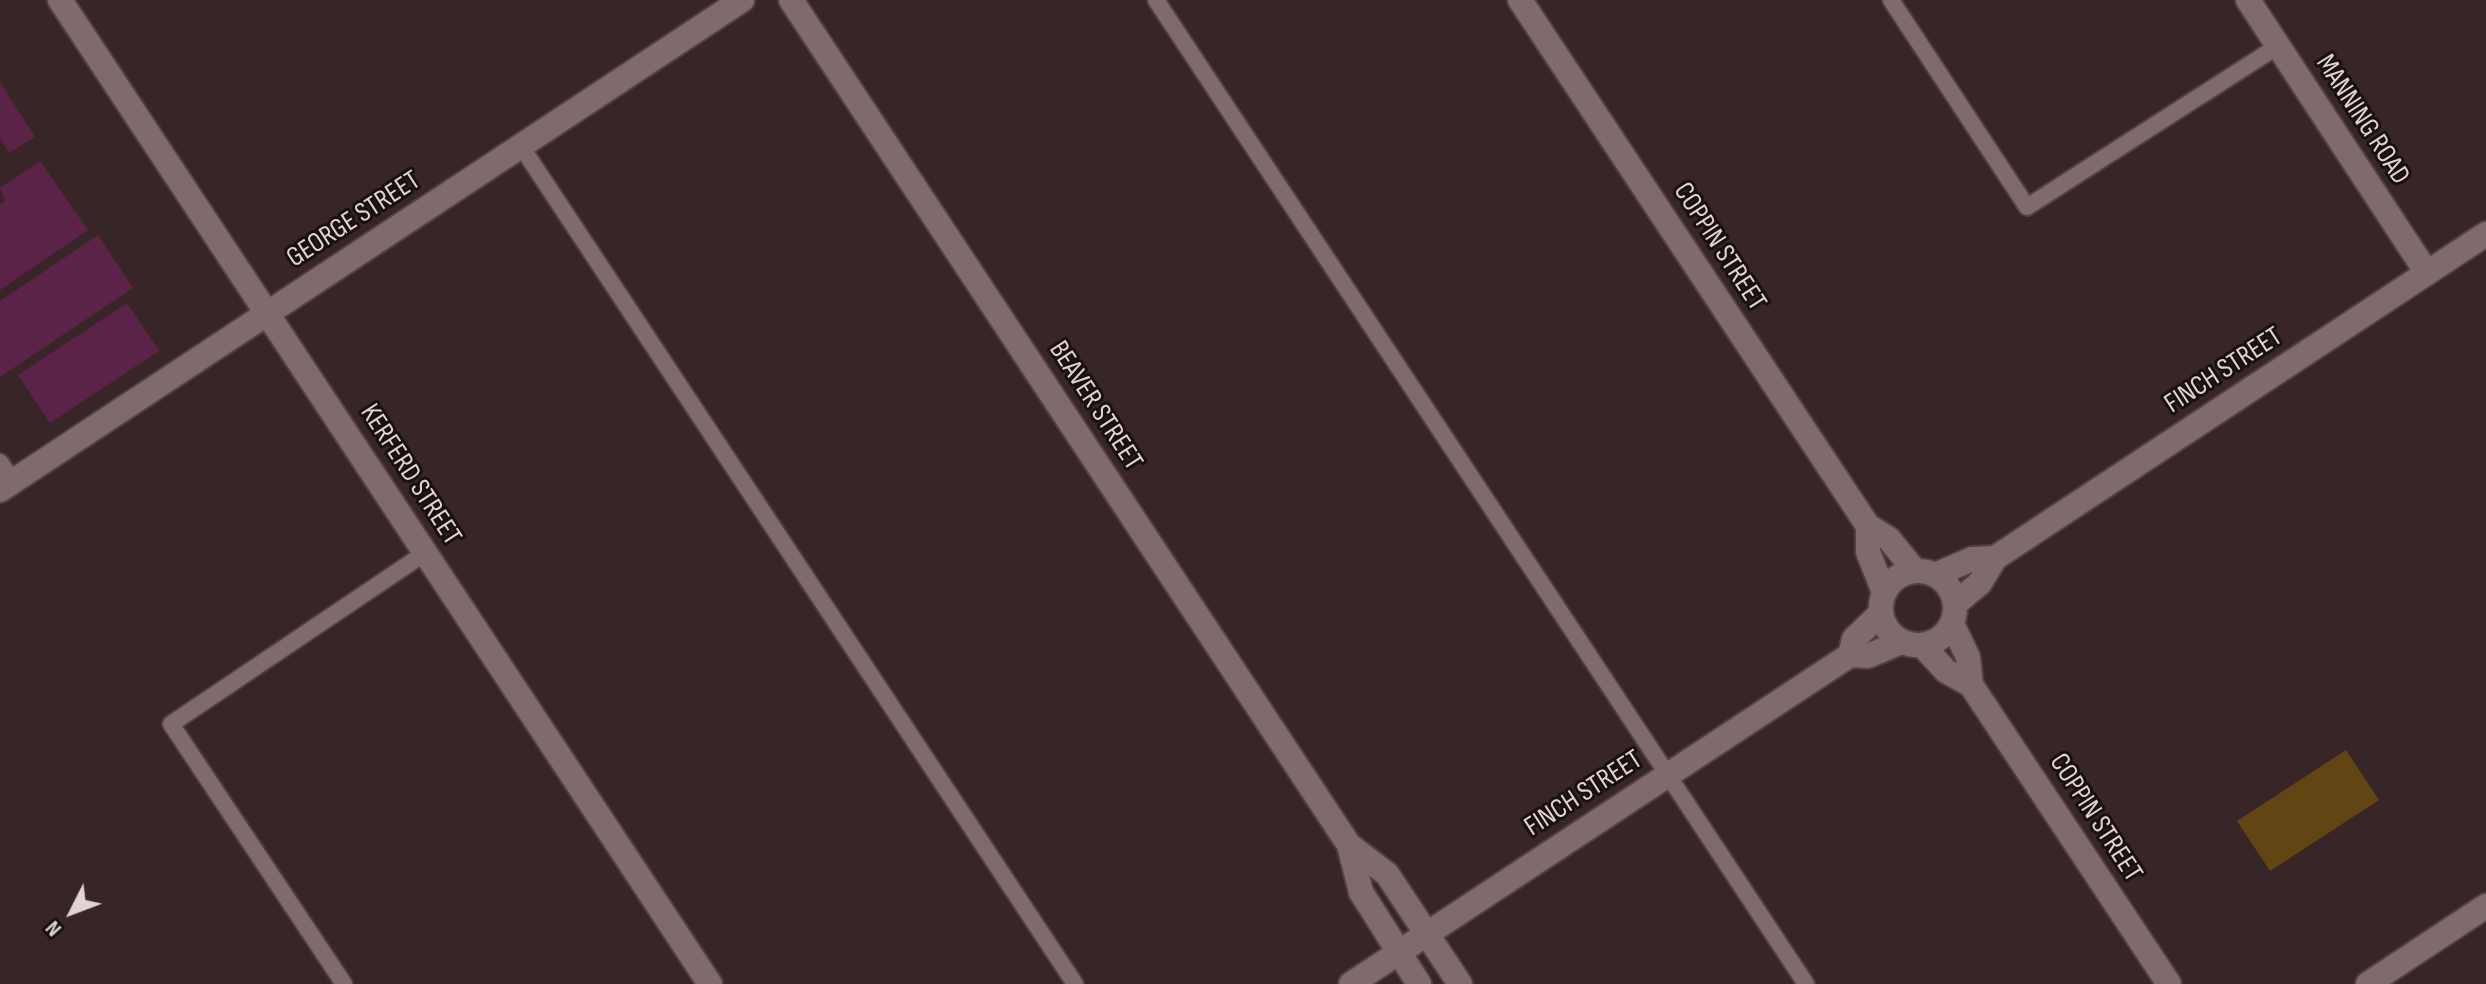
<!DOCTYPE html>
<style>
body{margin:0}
#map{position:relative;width:2486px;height:984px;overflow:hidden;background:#382527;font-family:"Sofia Sans Condensed",sans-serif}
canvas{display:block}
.north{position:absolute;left:32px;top:872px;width:80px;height:80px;-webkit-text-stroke:6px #191111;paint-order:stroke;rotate:228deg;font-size:22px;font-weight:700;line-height:32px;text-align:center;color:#e1d4d5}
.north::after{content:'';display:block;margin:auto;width:28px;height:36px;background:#e1d4d5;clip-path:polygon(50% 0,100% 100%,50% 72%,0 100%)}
</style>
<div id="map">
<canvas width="2486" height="984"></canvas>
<div class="north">N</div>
</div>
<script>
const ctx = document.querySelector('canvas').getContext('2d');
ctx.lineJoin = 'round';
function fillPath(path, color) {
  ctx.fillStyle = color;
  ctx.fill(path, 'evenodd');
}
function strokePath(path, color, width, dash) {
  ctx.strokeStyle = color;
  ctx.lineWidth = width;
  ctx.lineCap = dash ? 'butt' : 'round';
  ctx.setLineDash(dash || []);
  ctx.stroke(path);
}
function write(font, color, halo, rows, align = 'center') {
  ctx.font = font + ' "Sofia Sans Condensed",sans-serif';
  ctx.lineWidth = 6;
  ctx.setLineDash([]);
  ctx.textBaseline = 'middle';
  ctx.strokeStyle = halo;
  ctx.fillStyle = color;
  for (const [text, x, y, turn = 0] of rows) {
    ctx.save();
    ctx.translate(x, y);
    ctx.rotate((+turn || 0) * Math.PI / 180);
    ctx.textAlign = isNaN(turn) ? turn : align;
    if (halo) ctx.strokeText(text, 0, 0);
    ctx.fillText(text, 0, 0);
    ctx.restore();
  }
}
fillPath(new Path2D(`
 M2346,750L2379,800L2270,871L2237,821Z`), '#614613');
fillPath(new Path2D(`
 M0,82L35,137L9,153L0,138Z
 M40,161L88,230L0,290V204L5,201L0,188Z
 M98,235L133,288L0,377V301Z
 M127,303L159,351L50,423L18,375Z`), '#5c2349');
const service = new Path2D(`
 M1156,0L1806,984
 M1891,0L2027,207L2278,46
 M521,146L1075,984
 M0,462L13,481
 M344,984L171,724L425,553`);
const minor = new Path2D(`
 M60,0L710,984
 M791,0L1349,845L1361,892L1419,984
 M1520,0L1868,526L1889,539L1915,571
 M2248,0L2427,273
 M0,490L742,0
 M1868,526V552L1884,592
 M1881 608a37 37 0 1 1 74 0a37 37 0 1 1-74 0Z
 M1935,575L1972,559L1995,558
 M1955,604L1980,583L1995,558L2486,234
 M1952,624L1968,657L1971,685L2169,984
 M1922,645L1946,671L1971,685
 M1850,655L1868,656L1901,642
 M1349,845L1387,874L1460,984
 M1351,984L1850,655L1854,639L1881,613
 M2368,984L2486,906`);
strokePath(service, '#514143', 20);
strokePath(minor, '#514143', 28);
strokePath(service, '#806a6b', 16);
strokePath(minor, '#806a6b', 24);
write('28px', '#e1d4d5', '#191111', [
 ["MANNING ROAD",2362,120,57],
 ["GEORGE STREET",354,220,-33],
 ["COPPIN STREET",1719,247,57],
 ["FINCH STREET",2224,371,-33],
 ["BEAVER STREET",1095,406,57],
 ["KERFERD STREET",410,475,57],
 ["FINCH STREET",1584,794,-33],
 ["COPPIN STREET",2095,818,57]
]);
</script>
